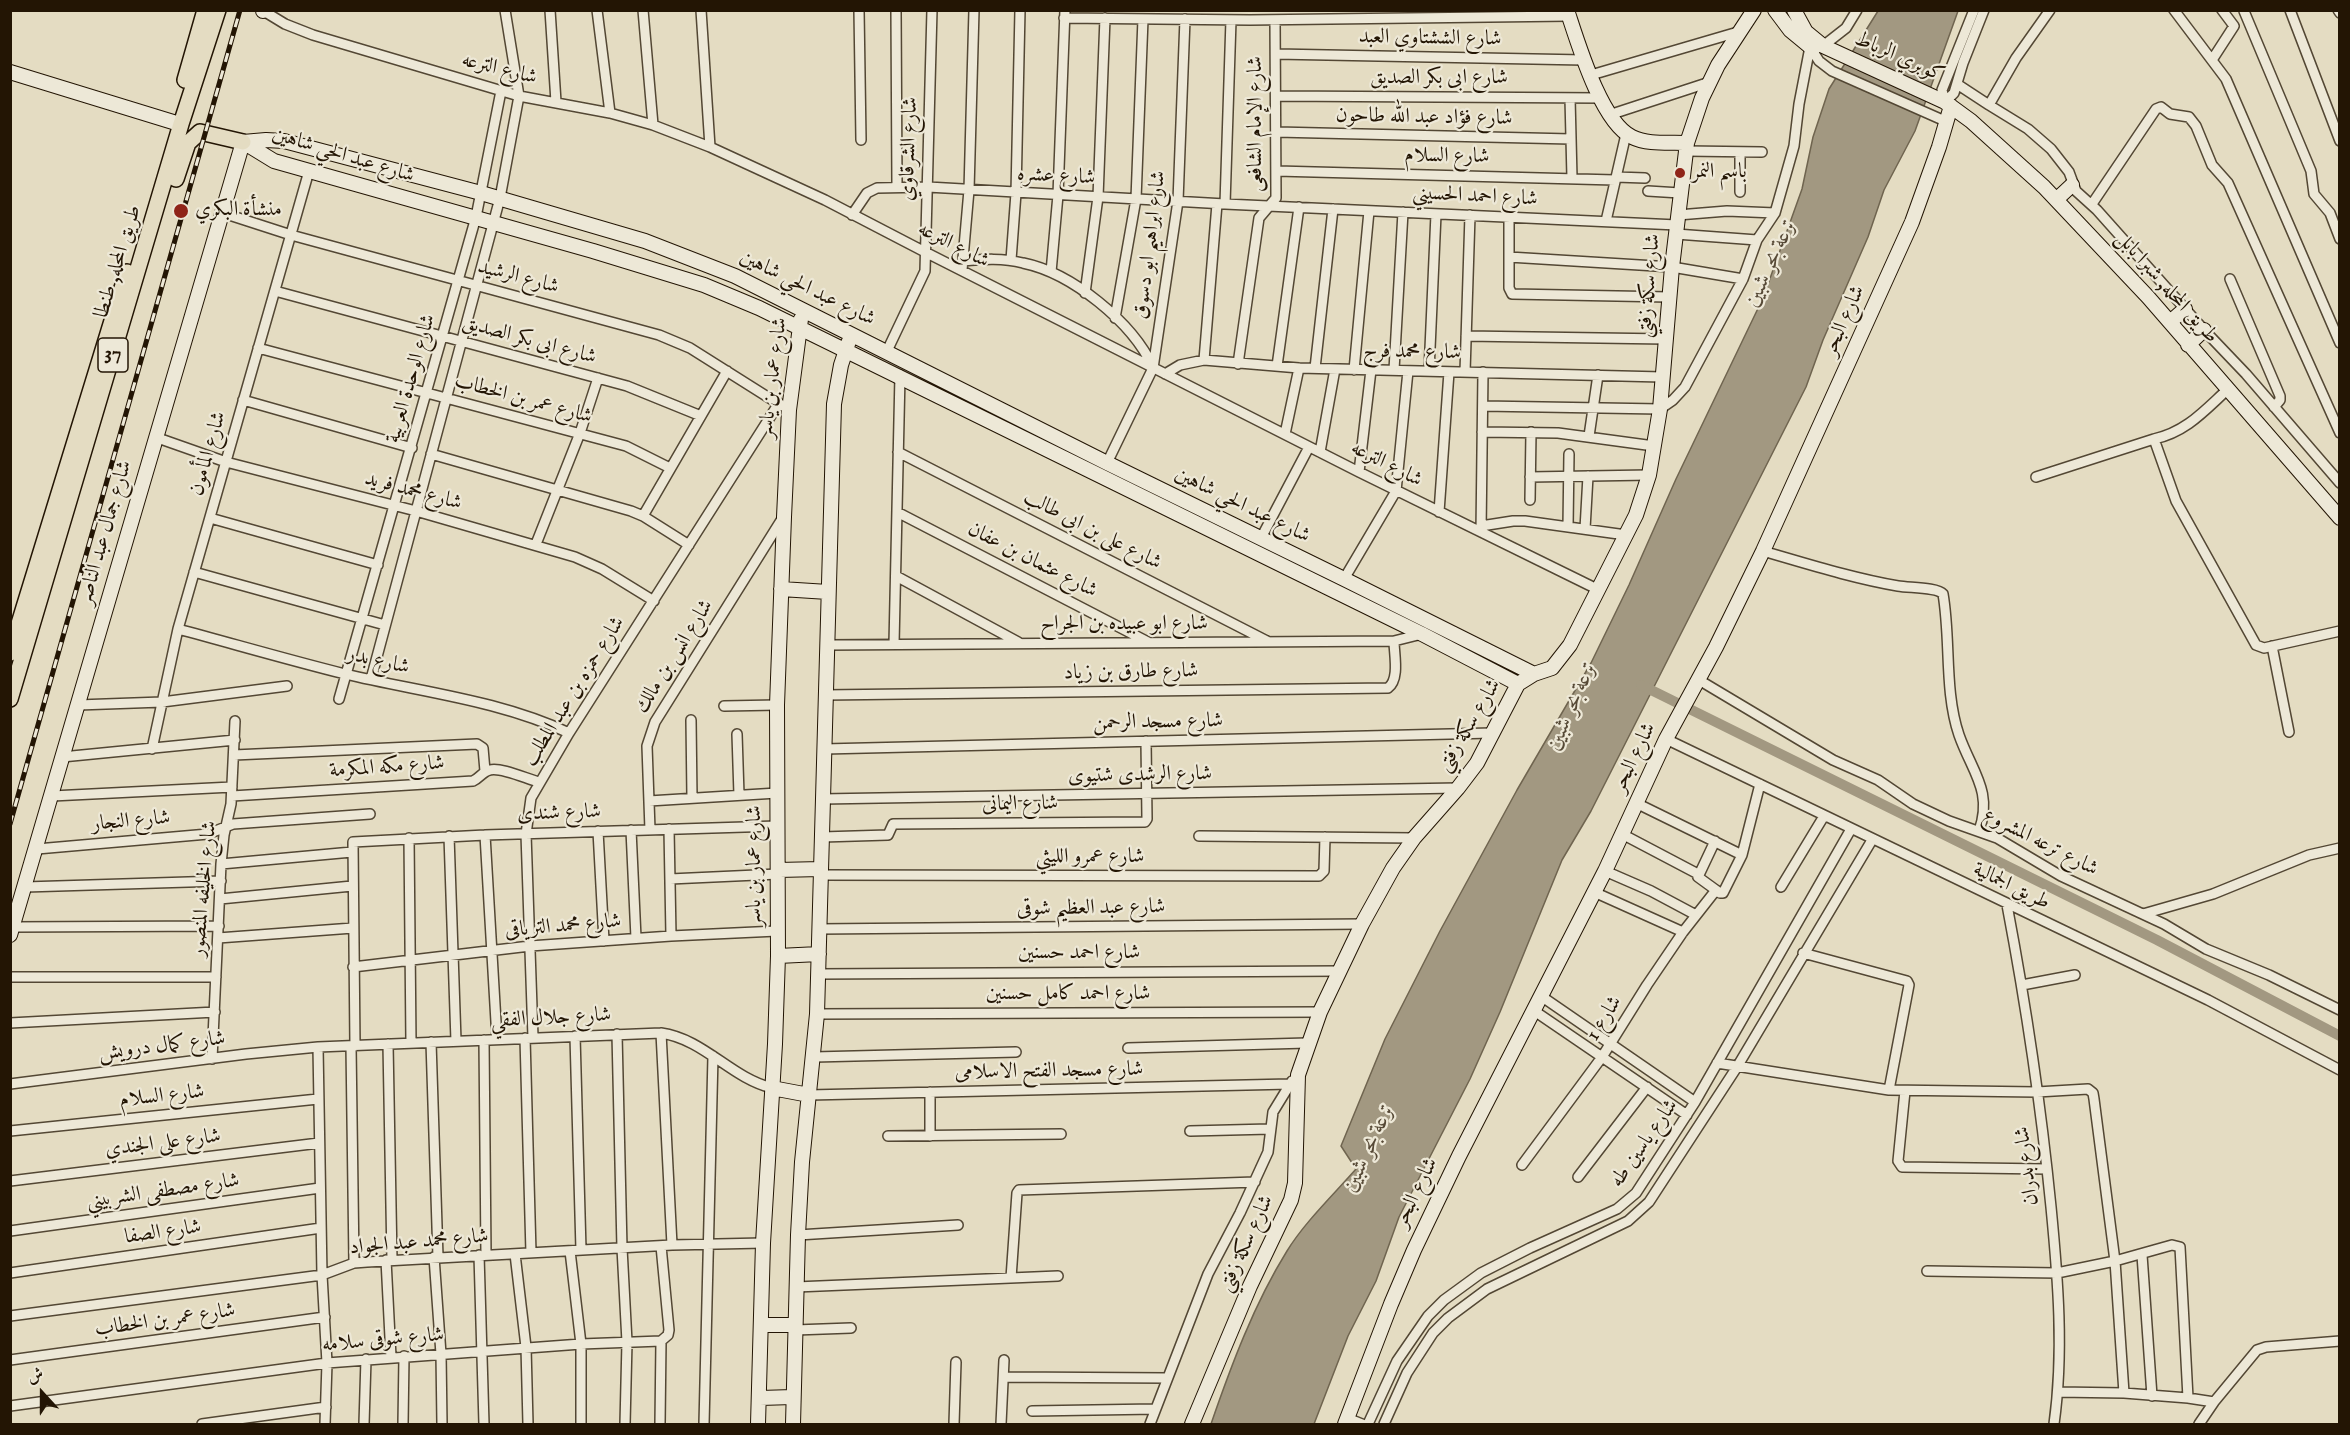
<!DOCTYPE html>
<meta charset="utf-8">
<style>
body{margin:0}
#map{position:relative;width:2350px;height:1435px;overflow:hidden;background:#e4dcc2;font-family:"IM FELL English",Amiri,serif}
canvas{display:block}
.frame{position:absolute;inset:0;border:12px solid #231504;pointer-events:none}
.north{position:absolute;left:12px;top:1363px;width:60px;height:60px;-webkit-text-stroke:4px #ede8d7;paint-order:stroke;rotate:339deg;font-size:16px;font-weight:700;line-height:24px;text-align:center;color:#231504}
.north::after{content:'';display:block;margin:auto;width:21px;height:27px;background:#231504;clip-path:polygon(50% 0,100% 100%,50% 72%,0 100%)}
</style>
<div id="map">
<canvas width="2350" height="1435"></canvas>
<div class="frame"></div>
<div class="north">ش</div>
</div>
<script>
const ctx = document.querySelector('canvas').getContext('2d');
ctx.lineJoin = 'round';
function fillPath(path, color) {
  ctx.fillStyle = color;
  ctx.fill(path, 'evenodd');
}
function strokePath(path, color, width, dash) {
  ctx.strokeStyle = color;
  ctx.lineWidth = width;
  ctx.lineCap = dash ? 'butt' : 'round';
  ctx.setLineDash(dash || []);
  ctx.stroke(path);
}
function write(font, color, halo, rows, align = 'center') {
  ctx.font = font + ' "IM FELL English",Amiri,serif';
  ctx.lineWidth = 4.5;
  ctx.setLineDash([]);
  ctx.textBaseline = 'middle';
  ctx.strokeStyle = halo;
  ctx.fillStyle = color;
  for (const [text, x, y, turn = 0] of rows) {
    ctx.save();
    ctx.translate(x, y);
    ctx.rotate((+turn || 0) * Math.PI / 180);
    ctx.textAlign = isNaN(turn) ? turn : align;
    if (halo) ctx.strokeText(text, 0, 0);
    ctx.fillText(text, 0, 0);
    ctx.restore();
  }
}
const water = new Path2D(`
 M1878,11H1958L1915,131L1884,190L1868,237L1823,340L1806,387L1591,811L1562,860L1500,1012L1470,1079L1399,1217L1376,1281L1348,1336L1314,1424H1211C1231,1366 1254,1304 1287,1251C1304,1223 1334,1194 1356,1169L1341,1146L1385,1039L1440,931L1517,790L1591,663L1629,585L1676,479L1763,298L1802,189L1813,137L1829,89Z`);
fillPath(water, '#a29881');
strokePath(water, '#6f644f', 1.5);
strokePath(new Path2D(`
 M1641,685L2157,940L2340,1036`), '#a29881', 10);
const street = new Path2D(`
 M262,10L285,24L313,35L519,96L610,113L653,125L710,147L825,200L927,253L1359,472L1599,590
 M550,10L556,102
 M597,10L610,113
 M643,10L653,125
 M701,10L710,147
 M859,10L861,140
 M896,10L897,186
 M1974,10L1942,90L1945,102L1954,93L1963,63L1984,10
 M2174,10L2226,79L2340,343
 M2290,10L2340,141
 M2338,10L2340,13
 M2244,11L2311,171L2314,194L2330,213L2340,239
 M1064,18L1250,20L1569,16
 M1823,46L1846,28L1857,10
 M1810,47L1819,61L1832,71L1945,121
 M1276,54L1584,60
 M2212,60L2234,26L2222,10
 M1591,75L1738,32
 M1957,84L1989,105L2016,58L2050,10
 M1276,96L1601,98
 M1570,98L1572,178
 M1989,105L2028,129L2051,149L2069,172L2076,191L2097,210L2204,330L2246,374L2340,483
 M1609,115L1710,82
 M1277,132L1571,139
 M1686,151L1762,152
 M1277,171L1615,180
 M1616,177L1645,178
 M1648,191L1680,193
 M1740,192V152
 M1225,204L1231,20
 M2092,204L2156,109L2161,107L2170,114L2189,117L2196,126L2212,165L2228,183L2340,433
 M223,213L291,235L659,335L690,348L782,406
 M852,215L867,193L877,188L928,187L1225,204L1677,225
 M1678,215L1727,211L1775,213
 M1509,217V288L1512,294L1669,297
 M1606,221L1626,134
 M1676,234L1757,240
 M1509,257L1672,267L1743,279
 M1011,260L1016,193L1020,10
 M963,261C984,259 1003,258 1023,263C1072,273 1132,322 1153,367
 M962,270L969,190L974,10
 M1051,272L1058,195L1065,10
 M2230,279L2280,396V400L2274,407
 M275,291L627,386L701,416
 M1085,293L1098,197L1105,18
 M1115,318L1136,199L1143,19
 M1466,336L1666,339
 M258,348L626,446L670,468
 M887,351L925,271L932,10
 M1204,360L1217,204
 M1238,364L1259,218L1276,198L1275,20
 M1277,366L1299,207
 M1315,368L1333,209
 M1354,370L1369,211
 M1394,370L1403,212
 M1429,371L1436,214
 M1465,372L1470,215
 M1165,374L1180,365L1204,360L1299,368L1662,377
 M2227,390C2204,411 2186,432 2154,439L2176,501L2256,645L2264,648L2340,631
 M243,400L412,448
 M1483,406L1660,409L1673,400L1685,387L1743,279L1757,240L1775,213L1794,146L1799,104L1810,47
 M1482,432L1558,433L1654,446
 M1285,434L1299,368
 M1589,436L1598,375
 M155,437L226,462L416,511L575,557L602,569L654,601
 M898,452L1267,641
 M1320,452L1335,369
 M431,454L631,511L643,516L689,545
 M1107,463L1153,368L1178,201L1185,19
 M1359,472L1371,370
 M1530,477L1649,475
 M2036,477L2154,439
 M1530,500L1531,432
 M897,512L1148,642
 M1439,512L1449,372
 M643,516L727,371
 M210,518L378,565
 M1481,526L1513,521H1525L1626,535
 M1568,527L1569,454
 M1585,529L1588,476
 M1481,532L1483,372
 M1261,538L1309,447
 M536,544L580,433L598,378
 M1763,551C1808,564 1852,578 1898,586C1909,588 1937,587 1943,594C1951,640 1944,691 1959,735C1972,772 1993,791 1979,831
 M194,572L385,625
 M896,576L1018,642
 M1344,579L1396,491L1408,371
 M178,629C234,644 289,660 345,674C420,692 499,700 569,733
 M894,644L900,375
 M827,645L1394,641L1422,634
 M2272,646L2289,732
 M371,679L500,198L519,96L505,10
 M1699,680L1833,760L1878,780L1913,804L1949,821L1997,838L2061,876L2164,924L2206,949L2269,975L2340,1010
 M825,695L1388,688C1400,679 1394,654 1394,641
 M339,699L476,217L501,91
 M78,705L162,702L287,686
 M724,706L777,705
 M691,720L692,798
 M737,734L739,795
 M1666,739L2208,1000L2340,1070
 M152,749L178,629L309,171
 M824,749L1492,733
 M234,755L477,744L483,748L485,771
 M62,757L235,740
 M52,796L232,787
 M232,796L473,781C480,778 483,771 490,770C501,767 527,779 539,782
 M822,799L1458,788
 M649,801L777,793
 M1636,803L1742,855
 M669,829L671,936
 M631,830L636,938
 M650,830L647,746L655,722L782,519
 M598,831L604,941
 M1622,834L1698,874
 M485,835L497,1039
 M449,836L456,1041
 M1199,836L1414,838
 M822,837L888,835L893,824L1145,822L1147,819L1146,741
 M409,838L411,1043
 M1715,841L1698,877L1720,893H1723L1742,855L1760,784
 M37,849L208,834L233,824L370,814
 M221,864L352,852
 M1605,871L1651,891L1696,915
 M821,875L1319,876L1324,871L1325,837
 M670,879L778,874
 M25,887L221,881
 M1781,887L1824,816
 M1594,892L1683,932
 M220,899L352,886
 M2007,905C2026,1005 2041,1106 2051,1207C2058,1279 2064,1352 2054,1424
 M2143,914L2213,894L2309,855L2340,848
 M13,927L219,926
 M819,929L1362,924
 M218,938L353,928
 M1803,953L1907,981L1909,985L1889,1090
 M353,967L530,946L671,936L777,931
 M818,974L1340,971
 M10,977H216
 M2022,985L2075,975
 M1541,996L1695,1102
 M1533,1010L1687,1115
 M817,1014L1320,1012
 M10,1023L215,1012
 M661,1033L672,1245
 M617,1034L622,1248L627,1342L625,1424
 M575,1036L581,1250
 M533,1037L526,834L531,798L569,733L779,403
 M525,1038L531,1253
 M484,1040L486,1255
 M431,1042L438,1257
 M388,1044L392,1260
 M351,1046L354,1263
 M355,1046L353,842L485,835L777,826
 M318,1047L322,1275L327,1363L325,1424
 M1128,1048L1307,1043
 M814,1057L1016,1052
 M212,1059L221,864L224,835L231,804L235,721
 M1717,1063L1889,1090L2037,1092L2088,1089L2093,1093L2094,1099L2115,1261L2172,1245L2180,1247L2188,1398L2214,1402L2199,1424
 M10,1084L246,1054L318,1047L661,1033C704,1039 731,1078 772,1088
 M1905,1091L1898,1161L1902,1167L2047,1169
 M930,1092V1136
 M809,1095L1290,1084
 M10,1131L318,1099
 M1190,1131L1270,1129
 M888,1136L1061,1134
 M1522,1165L1602,1057L1647,985L1683,932L1716,890
 M1578,1177L1647,1087
 M10,1181L319,1143
 M10,1231L320,1188
 M798,1235L958,1225
 M570,1251L581,1344V1424
 M515,1254L526,1347L528,1424
 M479,1255L484,1424
 M2142,1255L2152,1396
 M434,1257L441,1354L442,1424
 M386,1260L391,1357
 M1927,1271L2057,1273L2115,1261L2124,1393
 M10,1273L321,1228
 M1011,1278L1017,1193L1019,1190L1255,1182
 M796,1287L1058,1276
 M10,1316L322,1275L354,1263L367,1262L672,1245L763,1243
 M795,1330L851,1328
 M10,1360L325,1317
 M1004,1377L1167,1378
 M2058,1392L2124,1393L2188,1398
 M2214,1402L2257,1350L2266,1347L2340,1341
 M10,1406L327,1363L581,1344L661,1341L668,1335L669,1330L661,1246
 M1032,1411L1155,1409
 M1347,1418L1362,1424
 M202,1424L326,1407
 M364,1424L366,1359
 M403,1424L404,1356
 M660,1424L661,1341
 M704,1424L713,1056
 M954,1424L956,1362
 M1001,1424L1004,1360
 M1150,1424L1208,1274L1240,1213L1268,1152L1273,1112L1292,1081
 M1368,1424L1397,1361L1428,1316L1444,1300L1481,1273L1530,1248L1617,1209L1636,1193L1695,1102L1851,829
 M1384,1424L1407,1373L1433,1333L1448,1318L1487,1289L1628,1221L1649,1202L1737,1067L1872,840`);
const secondary = new Path2D(`
 M1567,10C1578,43 1601,122 1632,137C1648,145 1670,142 1687,143
 M1775,10L1790,30L1813,49
 M1794,10L1806,32L1823,46L1945,102L1971,121L2044,187L2148,297L2340,518
 M263,11V10
 M10,72L173,122
 M243,142L266,140L284,141L481,193L645,241L735,276L1107,463L1344,579L1534,674
 M243,142L274,161L593,251L704,285L759,308L1422,634L1518,684
 M2057,199L2072,185
 M2170,322L2185,309
 M2188,345L2204,330
 M781,589L828,592
 M778,870L821,869
 M10,935L243,142
 M778,956L819,954
 M772,1088L809,1095
 M762,1325H795
 M760,1398L793,1397
 M758,1424L763,1243L775,1044L778,956L777,705L784,517L789,410L801,319
 M793,1424L798,1235L802,1162L817,1014L834,404L841,365L849,341
 M1192,1424L1250,1286L1291,1200L1295,1183L1298,1075L1320,1012L1362,924L1393,868L1414,838L1458,788L1477,763L1518,684L1534,674L1552,668L1570,645L1636,515L1649,475L1660,409L1672,267L1687,143L1702,98L1718,65L1754,10
 M1345,1424L1391,1304L1414,1250L1459,1156L1605,871L1666,739L1716,647L1763,551L1912,222L1939,147L1951,106`);
const primary = new Path2D(`
 M185,80L205,10
 M176,179L188,143L200,132L243,142
 M10,653L127,272
 M10,699L181,124L218,10`);
strokePath(street, '#534734', 12);
strokePath(secondary, '#231504', 16);
strokePath(primary, '#231504', 18);
strokePath(street, '#ede8d7', 9);
strokePath(secondary, '#ede8d7', 14);
strokePath(primary, '#e4dcc2', 15);
const rail = new Path2D(`
 M10,824L240,10`);
strokePath(rail, '#231504', 5);
strokePath(rail, '#ede8d7', 3, [9]);
for (const [x, y, r, color] of [
 [1680,173,6,"#8f2418"],
 [181,211,8,"#8f2418"]
]) {
  const dot = new Path2D();
  dot.arc(x, y, r, 0, 2 * Math.PI);
  ctx.fillStyle = color;
  ctx.fill(dot);
  strokePath(dot, '#ede8d7', 2);
}
for (const [x, y, w] of [
 [113,355,30]
]) {
  const box = new Path2D();
  box.roundRect(x - w / 2, y - 17, w, 34, 4.5);
  ctx.fillStyle = '#ede8d7';
  ctx.fill(box);
  strokePath(box, '#231504', 1.5);
}
write('bold 20px', '#231504', null, [
 ["37",113,355]
]);
write('21px', '#231504', '#ede8d7', [
 ["شارع الششتاوي العبد",1430,39,1],
 ["كوبري الرباط",1899,58,24],
 ["شارع الترعه",499,70,14],
 ["شارع ابى بكر الصديق",1439,79],
 ["شارع فؤاد عبد الله طاحون",1424,118,1],
 ["شارع الإمام الشافعى",1257,124,-90],
 ["شارع الشرقاوي",910,149,-88],
 ["شارع عبد الحي شاهين",343,156,17],
 ["شارع السلام",1447,157,1],
 ["شارع عشره",1056,177,3],
 ["شارع احمد الحسيني",1475,197,3],
 ["شارع ابراهيم ابو دسوق",1151,245,-83],
 ["شارع الترعه",953,246,27],
 ["طريق المحله, طنطا",119,262,-73],
 ["شارع الرشيد",518,278,15],
 ["شارع سكة زفتي",1650,286,-85],
 ["طريق المحله, شبرا بابل",2166,288,48],
 ["شارع عبد الحي شاهين",807,289,26],
 ["شارع البحر",1845,321,-66],
 ["شارع ابى بكر الصديق",529,341,15],
 ["شارع محمد فرج",1412,353,1],
 ["شارع عمار بن ياسر",774,378,-83],
 ["شارع الوحدة العربية",412,379,-74],
 ["شارع عمر بن الخطاب",523,400,15],
 ["شارع المأمون",209,454,-74],
 ["شارع الترعه",1386,465,27],
 ["شارع محمد فريد",413,492,15],
 ["شارع عبد الحي شاهين",1242,506,26],
 ["شارع على بن ابى طالب",1092,531,27],
 ["شارع جمال عبد الناصر",106,533,-74],
 ["شارع عثمان بن عفان",1032,561,27],
 ["شارع ابو عبيده بن الجراح",1124,625],
 ["شارع انس بن مالك",675,657,-58],
 ["شارع بدر",378,662,13],
 ["شارع طارق بن زياد",1131,673,-1],
 ["شارع حمزه بن عبد المطلب",575,692,-58],
 ["شارع مسجد الرحمن",1158,723,-1],
 ["شارع سكة زفتي",1470,726,-59],
 ["شارع البحر",1635,758,-64],
 ["شارع مكه المكرمة",387,768,-4],
 ["شارع الرشدى شتيوى",1140,776,-1],
 ["شارع اليمانى",1020,805,-1],
 ["شارع شندى",559,814,-2],
 ["شارع النجار",131,822,-5],
 ["شارع ترعه المشروع",2040,843,27],
 ["شارع عمرو الليثي",1090,858],
 ["شارع عمار بن ياسر",756,866,-90],
 ["طريق الجمالية",2011,887,26],
 ["شارع الخليفه المنصور",205,889,-85],
 ["شارع عبد العظيم شوقى",1091,909,-1],
 ["شارع محمد الترياقى",563,927,-5],
 ["شارع احمد حسنين",1079,954],
 ["شارع احمد كامل حسنين",1068,995],
 ["شارع جلال الفقي",551,1019,-3],
 ["شارع 1",1605,1019,-58],
 ["شارع كمال درويش",162,1047,-7],
 ["شارع مسجد الفتح الاسلامى",1049,1072,-1],
 ["شارع السلام",162,1097,-6],
 ["شارع على الجندي",163,1144,-7],
 ["شارع ياسين طه",1645,1144,-55],
 ["شارع بدران",2028,1166,-97],
 ["شارع مصطفى الشربيني",163,1192,-8],
 ["شارع البحر",1417,1193,-64],
 ["شارع الصفا",163,1233,-8],
 ["شارع محمد عبد الجواد",419,1243,-5],
 ["شارع سكة زفتي",1247,1244,-65],
 ["شارع عمر بن الخطاب",165,1321,-8],
 ["شارع شوقى سلامه",383,1341,-5]
]);
write('21px', '#231504', '#ede8d7', [
 ["باسم النمر",1692,173],
 ["منشأة البكري",195,211]
], 'left');
write('italic 22px', '#564936', '#ede8d7', [
 ["ترعة بحر شبين",1772,263,-65],
 ["ترعة بحر شبين",1573,706,-66],
 ["ترعة بحر شبين",1370,1148,-65]
]);
</script>
